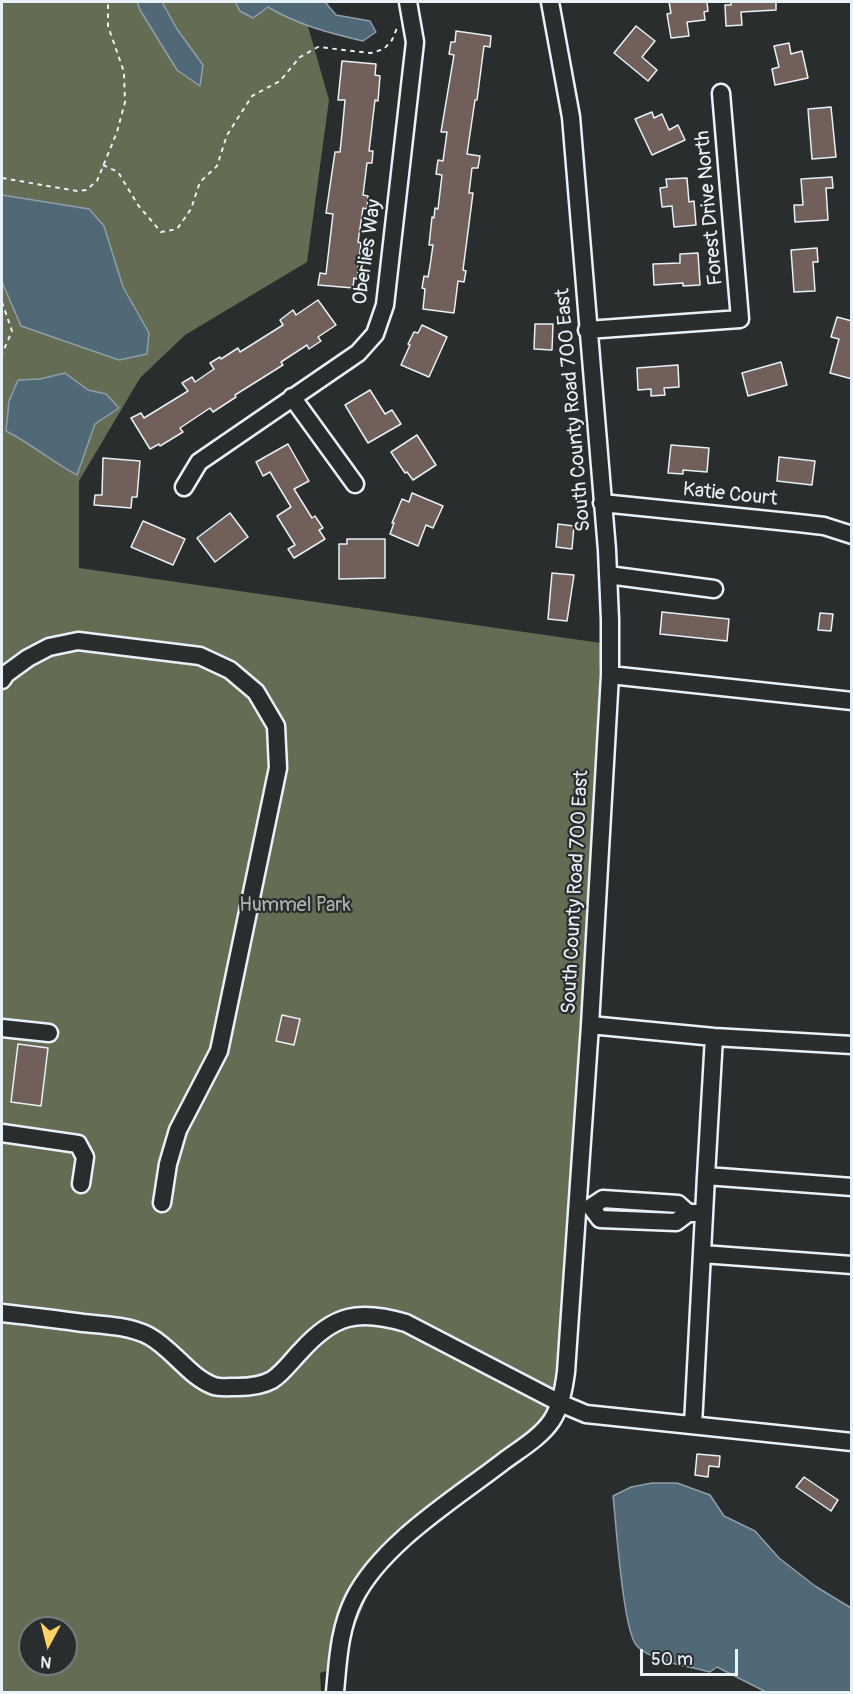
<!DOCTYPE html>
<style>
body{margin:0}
#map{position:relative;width:853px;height:1694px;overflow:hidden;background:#2a2d2e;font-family:Pangolin,sans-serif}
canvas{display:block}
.frame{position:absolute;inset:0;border:3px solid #e8f1f8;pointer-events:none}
.north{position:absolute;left:18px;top:1616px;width:60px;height:60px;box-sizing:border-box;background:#2a2d2e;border:2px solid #767b7f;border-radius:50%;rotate:187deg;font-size:16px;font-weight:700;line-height:24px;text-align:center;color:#e8f1f8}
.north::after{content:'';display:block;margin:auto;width:21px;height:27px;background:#ffd166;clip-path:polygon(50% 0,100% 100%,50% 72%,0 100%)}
.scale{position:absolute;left:640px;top:1649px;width:98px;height:27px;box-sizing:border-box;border:3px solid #e8f1f8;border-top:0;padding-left:8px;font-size:18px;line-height:21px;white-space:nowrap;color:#e8f1f8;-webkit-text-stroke:4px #2a2d2e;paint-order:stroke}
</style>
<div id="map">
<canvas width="853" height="1694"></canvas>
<div class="frame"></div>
<div class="north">N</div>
<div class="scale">50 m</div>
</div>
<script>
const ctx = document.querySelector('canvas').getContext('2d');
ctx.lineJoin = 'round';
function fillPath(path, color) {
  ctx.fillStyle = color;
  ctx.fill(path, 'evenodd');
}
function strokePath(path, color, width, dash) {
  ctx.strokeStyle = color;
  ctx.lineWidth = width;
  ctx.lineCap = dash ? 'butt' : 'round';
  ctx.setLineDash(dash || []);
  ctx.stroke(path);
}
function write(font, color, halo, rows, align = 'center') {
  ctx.font = font + ' Pangolin,sans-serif';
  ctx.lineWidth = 4.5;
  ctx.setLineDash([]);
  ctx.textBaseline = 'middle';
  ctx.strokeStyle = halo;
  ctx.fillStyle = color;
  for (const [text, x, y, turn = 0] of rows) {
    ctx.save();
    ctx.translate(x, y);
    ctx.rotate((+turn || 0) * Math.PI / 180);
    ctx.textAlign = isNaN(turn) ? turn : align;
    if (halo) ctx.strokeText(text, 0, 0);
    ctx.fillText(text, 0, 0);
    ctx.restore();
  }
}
fillPath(new Path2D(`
 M2,2H301L329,100L307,262L185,335L140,378L79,481V568L601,643L567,1345L553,1403L527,1443L383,1558L338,1667L320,1673L321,1692H2ZM30,1628H66V1664H30Z`), '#646d53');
const water = new Path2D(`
 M137,2H162L177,29L203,65L200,86L177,70L140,10Z
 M235,2H325L336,15L370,21L376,32L363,41C329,33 298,25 268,7L253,18L240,11Z
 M2,195L89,209L104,226L123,287L149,333L147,354L119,360L21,326L2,282Z
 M65,373L88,390L106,394L119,408L95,424L77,475C52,462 32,444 6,431L9,401L18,380L40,379Z
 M652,1483H677L710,1495L724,1516L755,1531L779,1558L815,1586L851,1608V1692H766L717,1667L710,1672C689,1666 652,1662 637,1646C623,1632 616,1522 613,1496L631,1487Z`);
fillPath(water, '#516976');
strokePath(water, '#8d9faa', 1.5);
const building = new Path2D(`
 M669,2H707L708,11L704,12L705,20L687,22L689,36L671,38L667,14L671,13Z
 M731,2H776V10L741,12L742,25L726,26L725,5H731Z
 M636,26L655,41L642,57L657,70L648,81L614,53Z
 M456,31L491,36L490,47L484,46L477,100H475L467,154L480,156L478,168H472L469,193H473L463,270L466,271L464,282L458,281L454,313L423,309L425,289L422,288L424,276L428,277L430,266L433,245H429L432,217L434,218L435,208L438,209L442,175L436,174L438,160L443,161L447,132H441L454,55L449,54L451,42H455Z
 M789,43L791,54L802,51L808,78L775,85L772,69L779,67L774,46Z
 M342,61L376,64L375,75L380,76L378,101L375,100L369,151H373L372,163H367L363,195L368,196L367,209L363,208L358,242L361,243L357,279L354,278L353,288L318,285L320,273L326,274L333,214L326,213L335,152H340L342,133L345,100H338Z
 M831,107L836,157L812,159L808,109Z
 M652,112L654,118L662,114L669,130L678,125L685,140L652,155L635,119Z
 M832,177L833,188H826L828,220L795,222L794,205H803L801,179Z
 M687,178L689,202L694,201L696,225L674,227L672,206L662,207L660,188L667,187L666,179Z
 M817,248L818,262H813L815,291L794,292L791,250Z
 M698,253L700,285L683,286V283L654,285L653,264L680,263V254Z
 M318,300L336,325L318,337L321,341L309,349L307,345L281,362L283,365L235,395L236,397L213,412L210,408L180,428L183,432L160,446L159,444L150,449L131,418L141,413L144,418L188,391L182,383L192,377L195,382L214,369L210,363L220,357L221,359L238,348L240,352L283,325L280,320L293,310L296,315Z
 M837,317L852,321V379L830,373L839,339L831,337Z
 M535,324H553L552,350L534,349Z
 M422,325L447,337L429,377L401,365L410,345L408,344L414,332L418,333Z
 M781,362L787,385L748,396L742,373Z
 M678,365L679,387L664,388L665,395L651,396V389L638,390L637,368Z
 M370,390L385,414L392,410L401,424L368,443L345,405Z
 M417,435L436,465L413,480L407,472L405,473L391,452Z
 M288,444L309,481L294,489L312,518L315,516L323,528L319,530L325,539L294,558L288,549L295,545L277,516L291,507L270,472L263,476L256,462Z
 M671,445L709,448L707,472L683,470V474L668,473Z
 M779,457L815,461L812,485L777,481Z
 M103,458L140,461L137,497H132L131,508L94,505L95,495H102Z
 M412,493L443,506L433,528L426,525L418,546L390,534L394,523H392L402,499L409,502Z
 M230,513L248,537L215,562L197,538Z
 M143,521L185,539L173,565L131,547Z
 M558,524L574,526L572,549L556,547Z
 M347,539H385V578L339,579V544H347Z
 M552,573L574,575L567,621L548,619Z
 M662,612L729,619L727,641L660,634Z
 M820,613L833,614L831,631L818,630Z
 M282,1015L300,1019L294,1045L276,1041Z
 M18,1044L48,1048L41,1106L11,1102Z
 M697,1454L720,1456L719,1467L709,1466L708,1477L695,1475Z
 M804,1477L838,1500L831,1511L796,1487Z`);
fillPath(building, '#715f5a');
strokePath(building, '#e8f1f8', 1.5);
const minor = new Path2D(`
 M587,330L740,319L721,93
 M292,397L355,484
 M184,487L199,462L358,353L375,334L385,305L415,42L408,2
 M602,503L798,523L824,526L852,535
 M608,575L714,589
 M610,675L852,701
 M2,680L6,674L28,658L49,647L78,641L200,656L230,670L256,692L276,726L278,768L219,1051L178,1130L168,1164L162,1203
 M590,1025L714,1037L852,1045
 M2,1028L49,1033
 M2,1133L78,1144L85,1157L81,1184
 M706,1176L714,1037
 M688,1213L678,1204L603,1199L591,1207L600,1219L676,1222L688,1213H704
 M702,1254L852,1265
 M2,1313C29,1316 56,1319 83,1323C105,1325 130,1326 149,1336C173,1349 189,1377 214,1386C220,1388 230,1387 237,1387C249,1387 261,1386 272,1380C283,1373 292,1360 301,1351C334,1314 359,1309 406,1323L560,1403L586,1414L852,1442
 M693,1425L706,1176L852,1187
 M335,1692C338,1661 339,1629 354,1599C382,1543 455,1499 504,1461C520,1449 541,1437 552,1420C561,1406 564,1388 566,1372L590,1025L610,675V620L607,550L571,117L550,2`);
strokePath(minor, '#e8f1f8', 21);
strokePath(new Path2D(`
 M103,165L118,172L138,205L161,232L177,229L191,209L200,182L217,166L227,135L252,96L280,81L300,57L318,47L371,53L384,49L392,40L397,28
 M2,178L77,191L86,190L97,181L117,132L125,102L124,72L108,26V2
 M2,302L12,331L2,354`), '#e8f1f8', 2, [4.5, 4.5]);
strokePath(minor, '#2a2d2e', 16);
write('20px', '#e8f1f8', '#2a2d2e', [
 ["Forest Drive North",710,208,-95],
 ["Oberlies Way",368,252,-82],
 ["South County Road 700 East",574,410,-95],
 ["Katie Court",730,495,6],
 ["South County Road 700 East",576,892,-87]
]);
write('20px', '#adb6ae', '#2a2d2e', [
 ["Hummel Park",295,906]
]);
</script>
